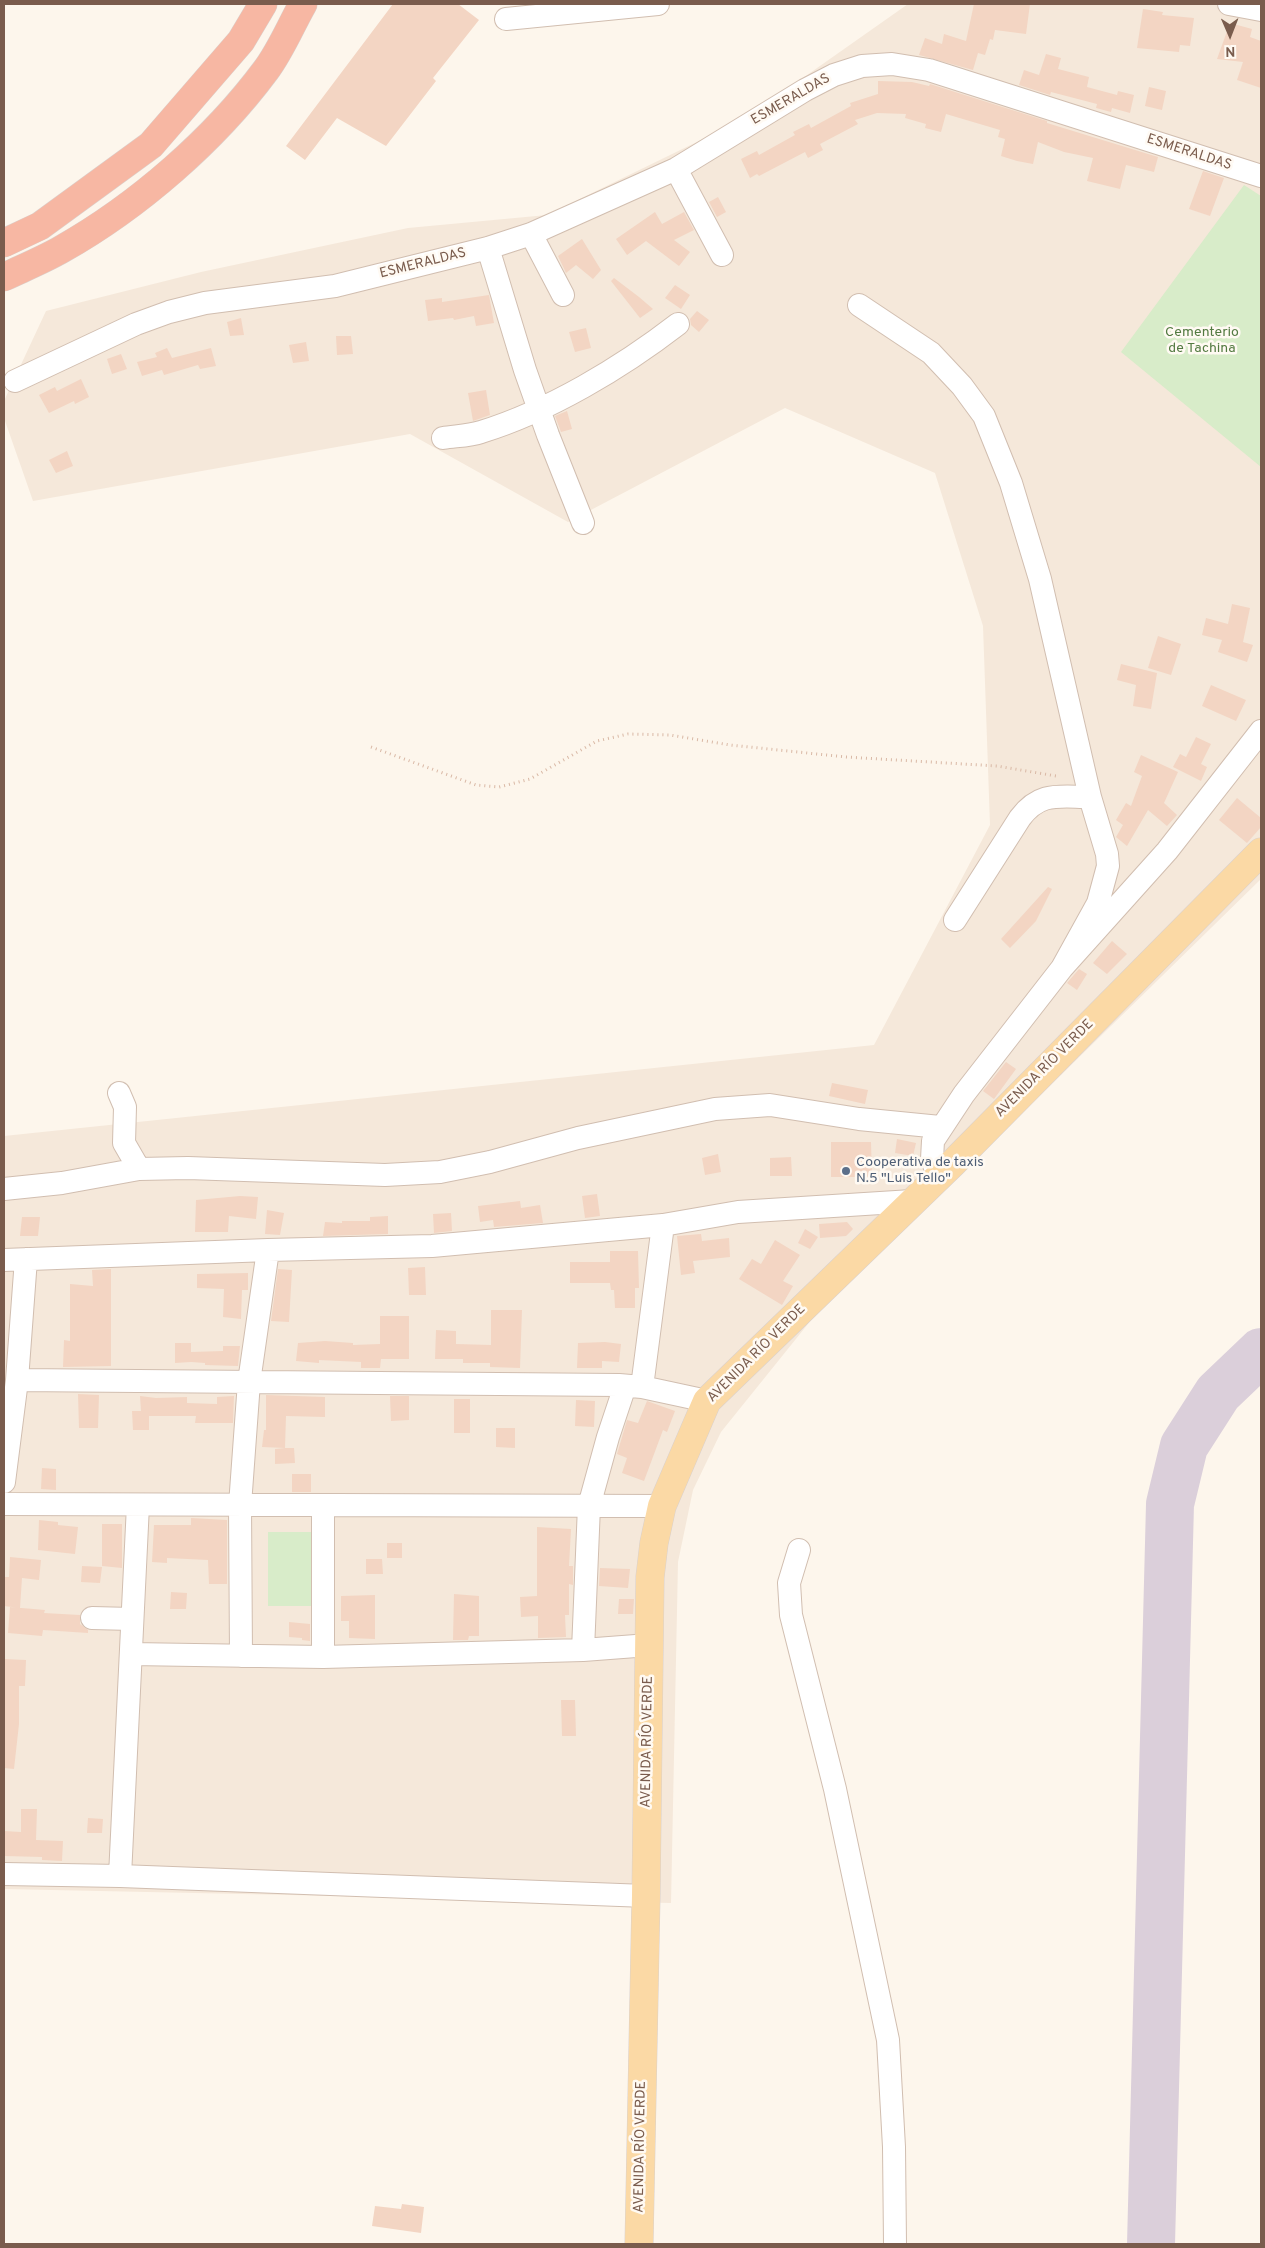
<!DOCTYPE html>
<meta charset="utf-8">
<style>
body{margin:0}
#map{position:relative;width:1265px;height:2248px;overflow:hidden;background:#fdf6ec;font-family:Overpass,sans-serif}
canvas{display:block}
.frame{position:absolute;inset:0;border:5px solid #7a5c4d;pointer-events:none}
.north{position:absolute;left:1205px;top:10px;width:50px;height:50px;-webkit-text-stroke:4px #fffaf3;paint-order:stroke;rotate:179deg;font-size:14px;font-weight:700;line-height:20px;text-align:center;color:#7a5c4d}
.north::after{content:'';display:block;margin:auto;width:18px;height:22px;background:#7a5c4d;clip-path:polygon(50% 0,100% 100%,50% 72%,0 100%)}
</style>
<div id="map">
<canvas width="1265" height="2248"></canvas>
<div class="frame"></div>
<div class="north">N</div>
</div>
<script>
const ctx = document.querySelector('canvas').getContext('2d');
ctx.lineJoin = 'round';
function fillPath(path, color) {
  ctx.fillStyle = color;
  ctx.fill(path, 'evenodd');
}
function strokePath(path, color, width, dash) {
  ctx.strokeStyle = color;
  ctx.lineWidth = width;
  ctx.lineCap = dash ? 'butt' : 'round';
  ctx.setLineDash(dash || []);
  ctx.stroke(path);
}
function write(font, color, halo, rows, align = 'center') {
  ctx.font = font + ' Overpass,sans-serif';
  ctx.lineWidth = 5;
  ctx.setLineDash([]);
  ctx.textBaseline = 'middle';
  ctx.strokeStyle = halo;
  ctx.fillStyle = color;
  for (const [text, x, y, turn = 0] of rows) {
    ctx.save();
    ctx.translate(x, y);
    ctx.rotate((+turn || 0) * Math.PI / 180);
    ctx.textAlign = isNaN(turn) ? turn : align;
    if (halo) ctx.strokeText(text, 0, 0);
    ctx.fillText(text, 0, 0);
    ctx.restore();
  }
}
fillPath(new Path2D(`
 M908,4H1261V879L812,1319L721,1432L693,1490L678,1562L671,1903L4,1889V1136L874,1045L990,825L983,626L935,473L785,408L568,522L410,434L33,501L4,418V401L46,311L201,272L408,228L547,215L746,118Z`), '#f5e8da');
fillPath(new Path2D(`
 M1244,185L1261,196V467L1121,352Z
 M268,1532H315L316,1606H268Z`), '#d8ecc9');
strokePath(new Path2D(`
 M1151,2244L1170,1504L1184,1446L1218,1393L1261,1352`), '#dbcfda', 48);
fillPath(new Path2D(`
 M393,4H458L479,20L433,78L436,81L386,146L337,118L305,160L286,146Z
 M974,4H1030L1026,34L995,30L993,40L990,39L985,55L978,53L973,70L919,55L925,38L942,44L944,34L966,41Z
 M1143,9L1163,12L1162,15L1194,18L1190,46L1180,45L1179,52L1137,48Z
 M1230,23L1252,29L1250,37L1261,41V88L1237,80L1243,62L1217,59Z
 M1046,54L1061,58L1058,69L1089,77L1087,87L1117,95L1118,91L1134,95L1130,113L1112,108L1111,112L1096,108L1097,104L1051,92L1050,95L1019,85L1024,70L1039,75Z
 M878,81L912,82L929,86L930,84L1047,121V123L1158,157L1154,172L1126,165L1120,189L1087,181L1093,158L1064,152L1038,142L1033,164L1017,161L1001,156L1005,139L998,137L1000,130L946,114L941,132L925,128L926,124L905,118L906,114L877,113L855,120L858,124L820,144L823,150L808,158L805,152L759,176L757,174L750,178L741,159L757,151L759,155L795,135L793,132L809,124L811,128L851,106L850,103L878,94Z
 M1149,87L1166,91L1162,110L1145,106Z
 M1203,171L1224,178L1210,216L1189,209Z
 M718,197L726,212L717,217L709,202Z
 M655,212L662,224L684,212L694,230L674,240L690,252L679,266L646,241L627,255L616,239Z
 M582,239L601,270L593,279L576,265L566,273L558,256Z
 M614,278L639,297L653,309L640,318L611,281Z
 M675,285L690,295L681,309L665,298Z
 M489,295L494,323L476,326L474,316L454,320L453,318L428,321L425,300L442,298V302Z
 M697,311L709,320L699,332L691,325L690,319Z
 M241,318L244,335L230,336L227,322Z
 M586,328L591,348L575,352L569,332Z
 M336,336H351L353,354L337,355Z
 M306,342L309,361L293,363L289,345Z
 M167,348L172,358L211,348L216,366L200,369L198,365L164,375L162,370L142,376L137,362L157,357L155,353Z
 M121,354L127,369L112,374L107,359Z
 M81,379L89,397L75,404L74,401L49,413L39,395L55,387L57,391Z
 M486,390L490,415L473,421L468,393Z
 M567,411L572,429L561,432L555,416Z
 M67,451L73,466L56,473L49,460Z
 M1232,604L1250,608L1243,642L1253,645L1247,662L1218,652L1222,640L1202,635L1206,618L1228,624Z
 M1158,636L1181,644L1171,675L1148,668Z
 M1121,664L1157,673L1151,709L1133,706L1136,685L1117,680Z
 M1211,685L1246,700L1236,721L1202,706Z
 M1196,737L1211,744L1201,764L1207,767L1201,781L1173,767L1180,754L1186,757Z
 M1141,755L1178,772L1164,803L1177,815L1167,826L1148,810L1127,846L1116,837L1123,825L1116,820L1126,803L1131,806L1142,776L1134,772Z
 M1237,798L1261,818V827L1247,843L1219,820Z
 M1048,887L1052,889L1036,921L1010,948L1001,939Z
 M1112,941L1127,954L1107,974L1093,963Z
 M1079,969L1087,974L1077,990L1067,983Z
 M1006,1062L1016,1069L994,1099L983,1091Z
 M832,1083L868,1090L865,1104L829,1096Z
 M897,1139L916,1143L913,1156L895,1153Z
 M831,1142H871L872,1177H831Z
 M718,1154L721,1172L705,1175L702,1158Z
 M791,1157L792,1176H770V1158Z
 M597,1194L600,1216L585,1218L582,1196Z
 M240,1196L258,1197L256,1219L229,1216L228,1232H195L196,1200Z
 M520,1201L521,1208L540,1205L543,1223L494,1227L493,1220L480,1222L478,1206Z
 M267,1210L284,1213L280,1235L265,1234Z
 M451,1213L452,1231L434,1233L433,1214Z
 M388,1216V1234L323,1236L325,1222L342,1223V1221H370V1217Z
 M22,1217H40L38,1236H20Z
 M847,1222L853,1229L846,1236L820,1238L819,1224Z
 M805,1229L818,1237L810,1249L798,1243Z
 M701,1234L702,1241L729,1238L730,1257L693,1261L695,1273L681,1275L677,1236Z
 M775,1240L800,1255L783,1281L793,1286L782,1305L739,1279L752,1259L761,1264Z
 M610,1251H638L639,1288H635V1308H615L614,1290H611L610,1283H570V1262H610Z
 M425,1267L426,1295H409L408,1268Z
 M111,1269V1366L63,1367L64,1340L70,1341V1284L93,1286L92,1270Z
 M278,1269L292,1270L289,1322L271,1321Z
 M248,1273V1290H242L241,1319L223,1317L224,1289L197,1288V1274Z
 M491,1310H522L520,1368L490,1367V1363H463V1359H435L436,1330L456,1331V1344L491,1345Z
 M380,1316H409V1359H381L380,1368H361V1362L319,1360V1363L296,1361L298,1343L325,1341L353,1343V1345L380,1344Z
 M605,1342L621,1344L619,1362L602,1361V1368H577L578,1343Z
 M175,1343H191V1352L223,1351V1346H240L238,1366L205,1365V1363L191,1362L175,1363Z
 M78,1394L99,1395L98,1428H79Z
 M266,1395L325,1397V1417L286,1416L285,1448L262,1447L264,1430H266Z
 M140,1396L156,1398L187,1397V1403L217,1404V1397L234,1396L233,1423H195L196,1416H149V1430H133L132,1411H141Z
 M390,1396H409V1420L391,1421Z
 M454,1399H470V1433H454Z
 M576,1400L595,1401L594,1427L575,1426Z
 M647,1401L675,1411L667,1432L663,1430L644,1481L622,1473L627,1458L617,1454L627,1420L638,1423Z
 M496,1428H515V1448L496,1447Z
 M285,1448H294L295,1463L275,1464V1449Z
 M42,1468L56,1469V1490L41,1489Z
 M292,1474H311V1492H292Z
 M191,1518L227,1520V1584H209L208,1560L167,1558V1563L152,1562L154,1525H191Z
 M39,1520L58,1522V1525L78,1527L75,1554L38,1550Z
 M102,1524H122V1568L102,1566Z
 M537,1527L571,1529L569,1566H573V1585L569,1584V1615H565L566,1637L538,1638V1616L521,1617L520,1597L537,1596Z
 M387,1543H402V1558H387Z
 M10,1557L41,1560L39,1580L22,1578L20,1608L4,1606V1577H9Z
 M366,1559H382L383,1574H366Z
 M82,1566L102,1567L100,1583L81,1582Z
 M600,1568L630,1569L628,1588L599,1586Z
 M171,1592L187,1593L186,1609H170Z
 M454,1594L479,1596V1636H469L468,1640H453Z
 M375,1595V1639L349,1638V1621H341V1596Z
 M619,1599H634L633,1614H618Z
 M10,1607L45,1610L44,1613L80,1615V1624L88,1630V1633L43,1630L42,1636L8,1633Z
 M289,1622L310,1624V1641L302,1640V1638L289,1637Z
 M4,1659L26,1660L25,1686H19V1724L14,1769L4,1768Z
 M561,1700H575L576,1736H562Z
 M21,1809H37L36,1840L63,1841L62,1861L42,1860V1857L4,1856V1831L21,1832Z
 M88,1818L103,1819L102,1833H87Z
 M402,2204L424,2207L421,2233L372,2226L375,2206L401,2209Z`), '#f3d5c3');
const minor = new Path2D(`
 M1229,4L1261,10
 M506,19L658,4
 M676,169L722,255
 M531,234L563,295
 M488,248L525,370L548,435L583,523
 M859,305L931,353L962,386L984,416L1011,483L1040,579L1090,797L1107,854L1108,866L1098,903L1062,968
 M15,381L136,324L169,312L205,303L335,286L488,248L531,234L676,169L805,90L834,75L862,66L892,64L929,70L1261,176
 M443,438C455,436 469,436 481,432C549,411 621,368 678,324
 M955,920L1020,818C1040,791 1059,797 1090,797
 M119,1093L125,1107L124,1143L139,1169
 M938,1176L932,1159L933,1141L964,1094L1062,968L1167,851L1261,731
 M4,1189L62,1183L139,1169L188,1168L385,1175L440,1172L490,1162L578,1138L715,1109L770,1105L859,1119L940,1127
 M4,1260L268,1250L432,1246L663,1225L738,1212L912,1201
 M17,1380L619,1385L642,1387L707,1401
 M642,1387L663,1225
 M4,1482L17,1380L26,1259
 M4,1504L662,1506
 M799,1550L789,1583L791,1615L835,1789L888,2040L894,2147L895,2244
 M92,1618L132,1619
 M583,1650L649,1645
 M131,1654L323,1657L583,1650L589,1506L608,1437L625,1386
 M241,1656L240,1505L249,1382L268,1250
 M323,1657V1505
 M4,1874L120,1876L646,1896
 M120,1876L138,1505`);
const major = new Path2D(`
 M639,2244L646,1896L650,1577L654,1543L662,1506L707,1401L953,1163L1261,852`);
const highway = new Path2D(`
 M4,243L40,226L151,145L241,41L263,4
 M4,277C23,268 43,260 62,249C138,206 214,140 266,70C281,50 291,25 303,4`);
strokePath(minor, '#d1beb0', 24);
strokePath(major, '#dad1cd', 29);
strokePath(highway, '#dad1cd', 29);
strokePath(new Path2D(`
 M371,747L476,785L499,787L530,779L597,741L628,734L670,735L730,745L846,757L997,766L1056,776`), '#d9b8a5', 3, [1, 4]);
strokePath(minor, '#fff', 22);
strokePath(major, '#fbd9a5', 28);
strokePath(highway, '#f7b7a3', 28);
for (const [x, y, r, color] of [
 [846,1171,5,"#5c6f8a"]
]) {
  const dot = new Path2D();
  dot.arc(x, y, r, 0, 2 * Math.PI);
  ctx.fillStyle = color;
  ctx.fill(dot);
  strokePath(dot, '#fffaf3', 2);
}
write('14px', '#7a5c4d', '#fffaf3', [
 ["ESMERALDAS",791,100,-30],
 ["ESMERALDAS",1189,153,18],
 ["ESMERALDAS",423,264,-14],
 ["AVENIDA RÍO VERDE",1045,1069,-45],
 ["AVENIDA RÍO VERDE",757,1354,-45],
 ["AVENIDA RÍO VERDE",648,1742,-89],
 ["AVENIDA RÍO VERDE",641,2147,-89]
]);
write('14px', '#537a41', '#fffaf3', [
 ["Cementerio",1202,333],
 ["de Tachina",1202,349]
]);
write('14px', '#4e5e75', '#fffaf3', [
 ["Cooperativa de taxis",856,1163],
 ["N.5 \"Luis Tello\"",856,1179]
], 'left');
</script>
